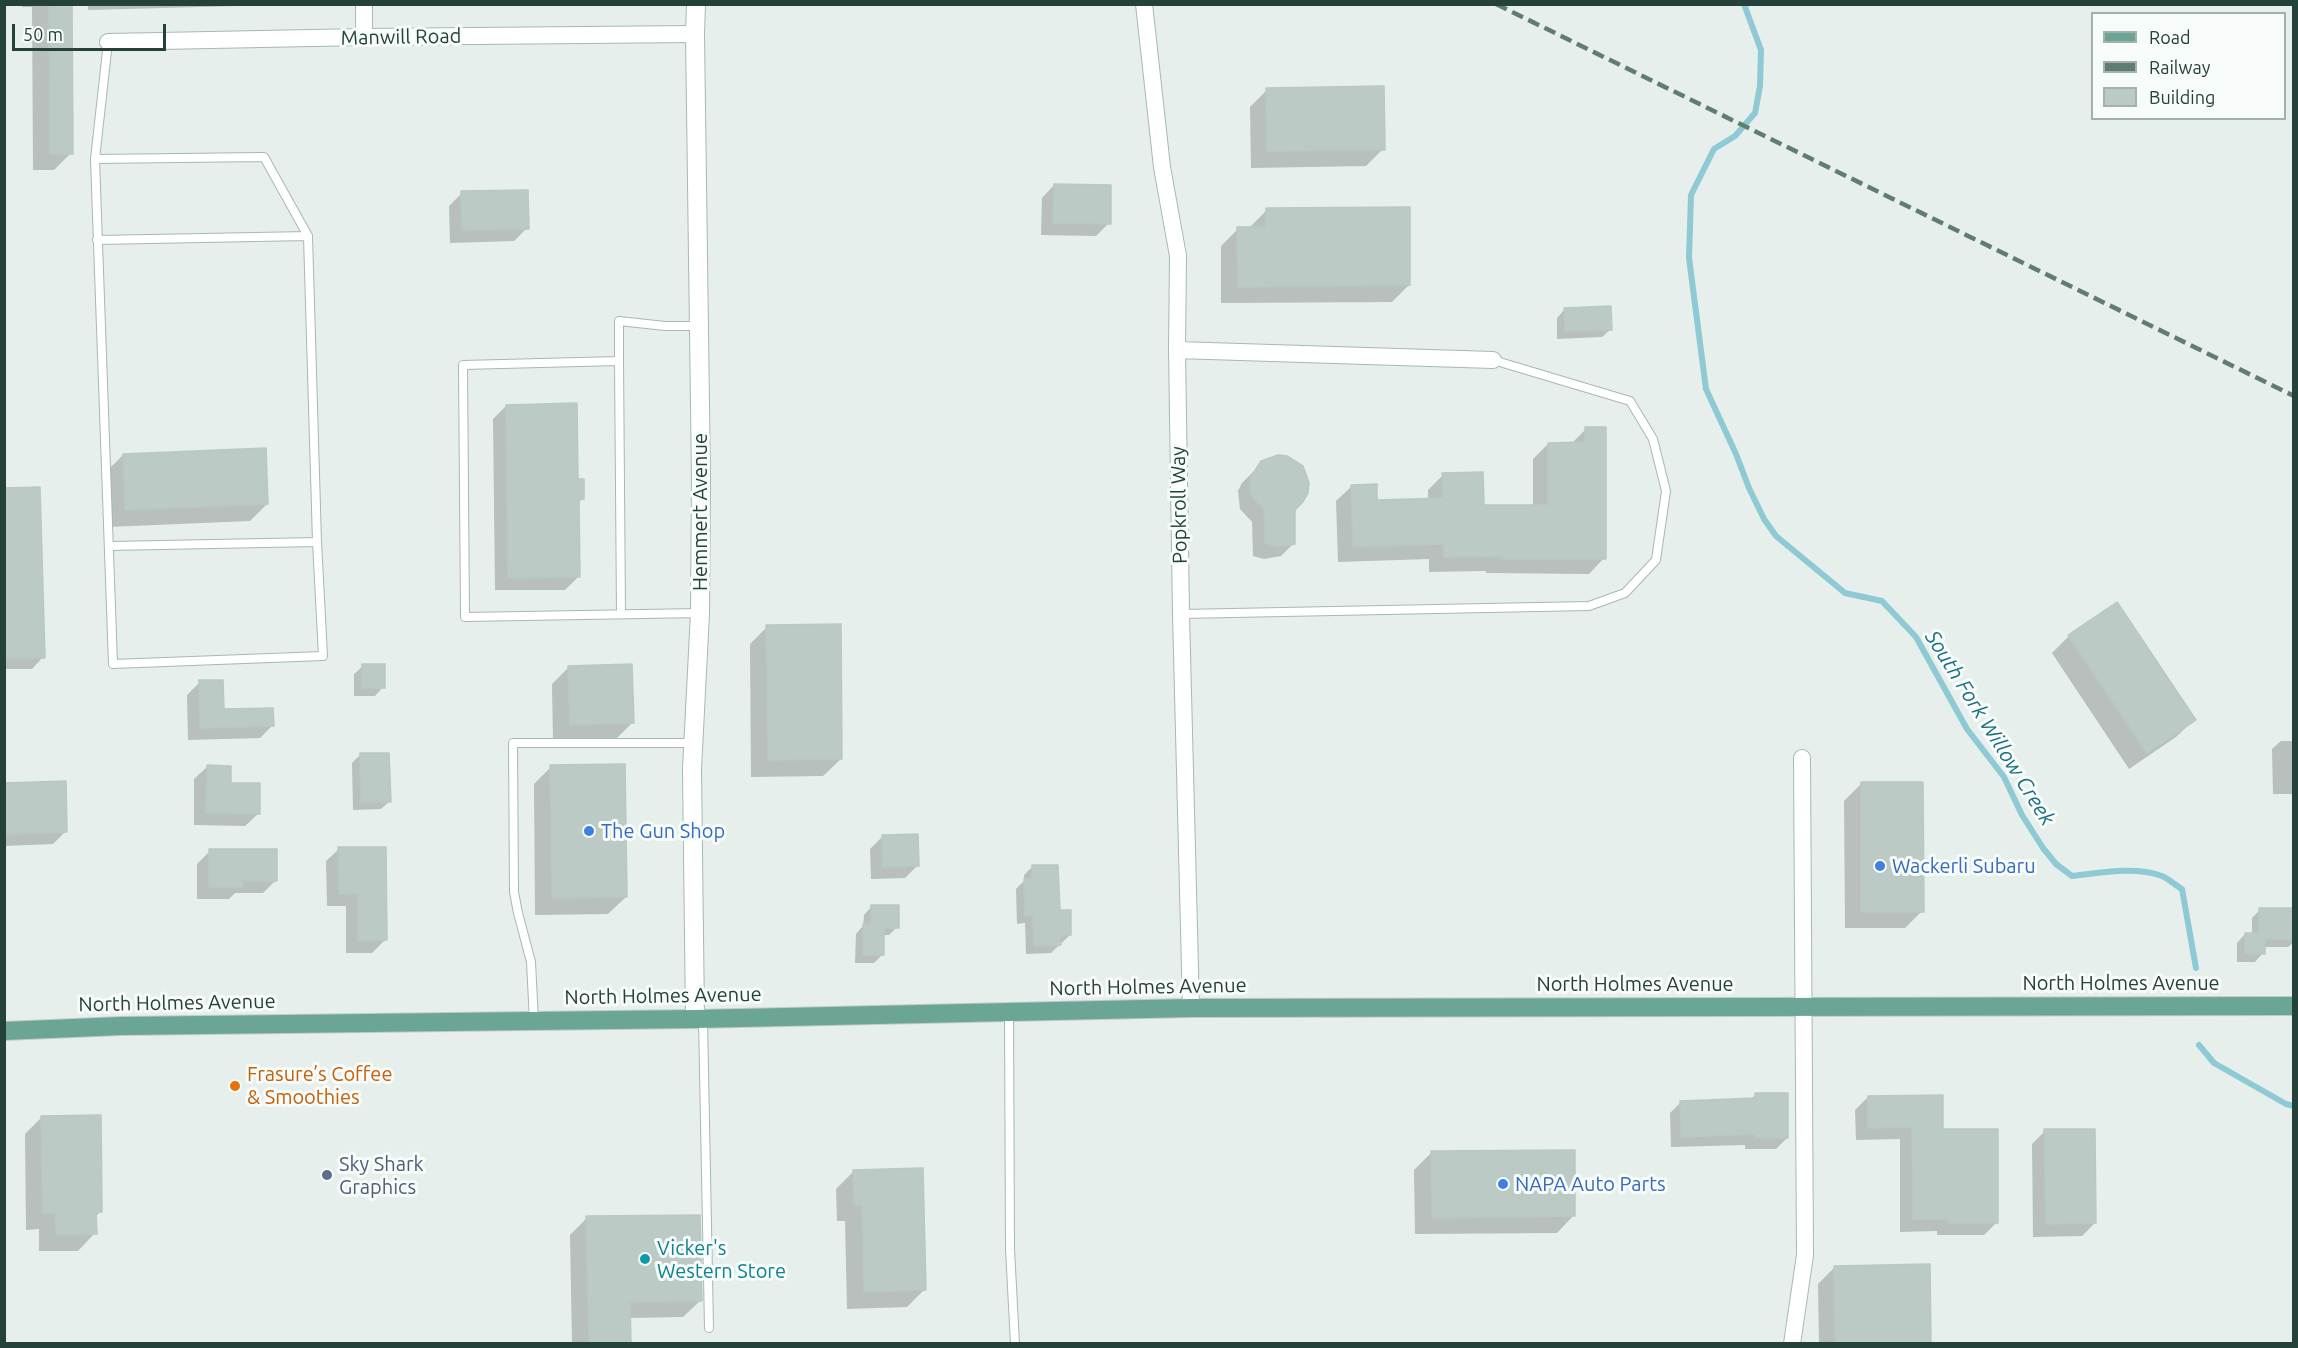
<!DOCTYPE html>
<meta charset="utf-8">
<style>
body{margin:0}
#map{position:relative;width:2298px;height:1348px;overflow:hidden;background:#e6efeb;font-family:Ubuntu,sans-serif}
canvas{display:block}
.frame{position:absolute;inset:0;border:6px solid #24423a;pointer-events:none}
.legend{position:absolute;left:2091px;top:12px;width:195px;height:108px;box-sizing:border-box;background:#f7fbf9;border:2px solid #a3b1ad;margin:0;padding:8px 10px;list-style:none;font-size:18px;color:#24423a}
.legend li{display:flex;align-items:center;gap:12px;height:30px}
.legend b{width:30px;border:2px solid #a3b1ad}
.scale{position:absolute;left:12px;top:24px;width:154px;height:27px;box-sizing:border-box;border:3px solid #24423a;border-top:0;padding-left:8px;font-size:18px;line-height:21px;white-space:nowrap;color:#24423a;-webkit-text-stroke:4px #f7fbf9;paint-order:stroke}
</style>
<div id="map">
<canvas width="2298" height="1348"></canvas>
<div class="frame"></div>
<ul class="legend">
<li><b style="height:8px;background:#6aa596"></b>Road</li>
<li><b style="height:8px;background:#5f7d75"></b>Railway</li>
<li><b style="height:16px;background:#bbcac4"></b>Building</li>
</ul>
<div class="scale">50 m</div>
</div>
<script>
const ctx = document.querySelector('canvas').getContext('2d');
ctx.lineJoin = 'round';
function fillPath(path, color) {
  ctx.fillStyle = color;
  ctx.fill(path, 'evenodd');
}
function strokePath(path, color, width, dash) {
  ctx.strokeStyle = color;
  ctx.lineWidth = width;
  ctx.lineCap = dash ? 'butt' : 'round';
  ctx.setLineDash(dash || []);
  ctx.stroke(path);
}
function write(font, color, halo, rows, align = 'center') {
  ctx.font = font + ' Ubuntu,sans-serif';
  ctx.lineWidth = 6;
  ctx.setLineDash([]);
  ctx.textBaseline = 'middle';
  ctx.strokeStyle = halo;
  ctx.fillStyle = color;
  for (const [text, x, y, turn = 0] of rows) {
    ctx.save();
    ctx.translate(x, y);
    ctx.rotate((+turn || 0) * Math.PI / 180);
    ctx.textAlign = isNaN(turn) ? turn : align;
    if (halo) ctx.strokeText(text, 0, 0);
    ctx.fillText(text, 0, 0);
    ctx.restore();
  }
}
fillPath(new Path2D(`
 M22,4H70L71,153L54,170H33L32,7H22Z
 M88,4H314L88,10Z
 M1267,90L1383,149L1366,166L1251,168L1250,107Z
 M1054,185L1109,223L1096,236L1041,235L1042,198Z
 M462,193L527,228L514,241L450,243L449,206Z
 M1267,210L1409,285L1392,302L1221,303V246L1238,229L1249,228Z
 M1565,309L1611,329L1602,337L1557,339V318Z
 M506,406L577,480L582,499L577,504L578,577L565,590H495L493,419Z
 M1586,429L1604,558L1589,574L1486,573V571L1429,572V559L1338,562L1336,501L1352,486L1376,501L1428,500V490L1443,475L1482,507H1533V459L1548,444H1571Z
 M123,455L267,504L250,521L108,527L106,472Z
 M1287,457L1295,461L1306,474L1294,510V543L1281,556L1264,559L1253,556L1252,522L1240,509L1238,491L1242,483L1262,463Z
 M4,490L43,657L32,669H4Z
 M767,627L841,759L823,776L751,777L750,644Z
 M2069,636L2194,720L2176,737L2129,769L2052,653Z
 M363,666L383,687L375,696H354V674Z
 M569,667L633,722L616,739L553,741L552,684Z
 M200,682L223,711L273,725L260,738L188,740L187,695Z
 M2281,741H2294V794H2273L2272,749Z
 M360,755L390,801L381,809L353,810L352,763Z
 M207,767L229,784L258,814L245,826L194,825V779Z
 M551,767L626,897L608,914L535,915L534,784Z
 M4,784L66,831L53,844L4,846Z
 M1861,784L1922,911L1905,928H1845L1844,801Z
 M883,836L918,865L905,878L871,879L870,849Z
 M339,849L385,940L372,953H346V906H327L326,861Z
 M210,851L276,880L263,893H235L229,899H197V864Z
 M1032,867L1070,935L1051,953L1026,954L1025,923L1017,924L1016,889L1024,881V875Z
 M872,906L897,927L889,935H883V954L874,963H855L856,934L863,926L864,915Z
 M2260,910H2294V942L2288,947H2264L2263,953L2255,962H2237V943L2245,934H2252V918Z
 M1756,1094L1787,1138L1776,1149H1745V1145L1671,1147L1670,1113L1681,1102L1750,1100Z
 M1868,1097L1941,1131L1997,1222L1984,1235H1937V1231L1900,1232V1139L1856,1140L1855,1110Z
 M42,1117L101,1211L95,1217V1233L78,1251H39V1229L26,1230L25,1134Z
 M2045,1131L2095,1223L2082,1236L2033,1237L2032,1144Z
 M1431,1153L1574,1215L1557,1233L1415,1234L1414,1170Z
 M853,1172L924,1290L907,1307L847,1309L845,1221H837L836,1189Z
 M587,1218L701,1300L683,1317L629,1318V1344H572L570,1235Z
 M1835,1267L1930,1342L1819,1344L1818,1284Z`), '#0003');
strokePath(new Path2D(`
 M1744,4L1761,50L1760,86L1755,113L1735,136L1714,149L1691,195L1689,258L1706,389L1736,454L1749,488L1764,519L1776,536L1845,593L1882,601L1916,637L1967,729L2004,777L2022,815L2043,848L2056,864L2072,876C2100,873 2134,866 2162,876C2169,879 2175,885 2182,889L2196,968
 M2199,1045L2214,1063L2286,1104L2294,1106`), '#8ec9d4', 6);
const building = new Path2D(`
 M49,4H72L73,154H50Z
 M1384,86L1385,150L1267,151L1266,88Z
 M1054,184L1111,185V224L1053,223Z
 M528,190L529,229L462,230L461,191Z
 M1410,207V285L1238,287L1237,227H1266V208Z
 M1611,306L1612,330L1565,331L1564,308Z
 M577,403L578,479H584V499L579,500L580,577L508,578L506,405Z
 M1585,427H1606V559H1501V556L1444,557V544L1353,547L1351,485L1377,484V500L1443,498L1442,473L1483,472L1484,505H1548V443L1585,442Z
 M266,448L268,504L125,510L123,454Z
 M1278,455L1287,456L1303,466L1309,483L1308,493L1303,502L1295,510V544L1278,547L1265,543L1264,509L1252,496L1250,486L1251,477L1261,461Z
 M40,487L45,658H4V488Z
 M2117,602L2196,720L2147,753L2068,635Z
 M841,624L842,759L768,760L766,625Z
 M362,664H385V688H362Z
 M632,664L634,723L570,725L568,666Z
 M199,680H223L224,709L273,708L274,726L200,728Z
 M360,753H389L391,802H361Z
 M625,764L627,897L552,898L550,765Z
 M207,765L231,766V783H260V814L206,813Z
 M66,781L67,832L4,834V783Z
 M1861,782H1923L1924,912H1861Z
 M918,834L919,866L883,867L882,835Z
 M338,847H386L387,940L358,941V894H339Z
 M209,849H277V881H243V887H209Z
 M1032,865H1058L1060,910H1071V935L1060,936L1061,945L1034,946L1033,916H1025L1024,879H1032Z
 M871,905H899V928H884V955H863V924H871Z
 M2259,908H2294V939H2265V954H2245V933H2259Z
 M1755,1093H1788V1138H1755V1134L1681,1137L1680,1101L1755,1098Z
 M1943,1095V1129H1998V1223H1949V1219H1913L1912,1127L1868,1128V1096Z
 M101,1115L102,1212H96L97,1234L56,1235L55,1213H43L41,1116Z
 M2044,1129H2095L2096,1223L2046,1224Z
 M1575,1150V1216L1432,1218L1431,1151Z
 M923,1168L926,1290L864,1292L862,1205H854L853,1170Z
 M700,1215L702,1301L630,1302L631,1344H589L586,1216Z
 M1930,1264L1931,1343L1835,1344L1834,1266Z`);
fillPath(building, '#bbcac4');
strokePath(building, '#b8c9c2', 1.5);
const service = new Path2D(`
 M108,42L95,159L113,664L323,656L317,542
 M95,159L264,157L308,236
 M97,240L308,236L317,542L109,546
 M619,361V321L665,326H697
 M621,613L619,361L463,365L465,617L700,613
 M1181,614L1589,606L1625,593L1656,560L1666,491L1653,439L1630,401L1493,360
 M1009,1012L1010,1249L1015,1344
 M703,1019L709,1328
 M534,1021L531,962L518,913L514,892L513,743H693`);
const minor = new Path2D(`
 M1144,4L1162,167L1178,256L1177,350L1181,614L1191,1008
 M364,37V4
 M108,42L364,37L695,34
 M1177,350L1493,360
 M1792,1344L1805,1255L1802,758`);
const tertiary = new Path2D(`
 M695,1019L692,769L700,613L701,480L695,34L696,4`);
const primary = new Path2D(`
 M4,1031L121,1026L695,1019L1191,1008L2294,1006`);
strokePath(service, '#a8b8b2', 10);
strokePath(minor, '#a8b8b2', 18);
strokePath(tertiary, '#a8b8b2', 20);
strokePath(primary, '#c2cac8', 20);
strokePath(service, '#fff', 8);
strokePath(minor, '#fff', 16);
strokePath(tertiary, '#fff', 18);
strokePath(primary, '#6aa596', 18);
strokePath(new Path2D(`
 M1496,4L2294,396`), '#5f7d75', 4.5, [12, 6]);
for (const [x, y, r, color] of [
 [589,831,6,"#3f7fe0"],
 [1880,866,6,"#3f7fe0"],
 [235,1086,6,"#e8710a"],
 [327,1175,6,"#5c6f8a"],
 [1503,1184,6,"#3f7fe0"],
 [645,1259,6,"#0f9aa8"]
]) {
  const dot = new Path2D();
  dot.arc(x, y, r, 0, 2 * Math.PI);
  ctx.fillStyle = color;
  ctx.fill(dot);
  strokePath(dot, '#f7fbf9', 2);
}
write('20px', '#24423a', '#f7fbf9', [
 ["Manwill Road",401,37,-1],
 ["Popkroll Way",1179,505,-91],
 ["Hemmert Avenue",700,512,-90],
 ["North Holmes Avenue",2121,983],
 ["North Holmes Avenue",1635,984],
 ["North Holmes Avenue",1148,987,-1],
 ["North Holmes Avenue",663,996,-1],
 ["North Holmes Avenue",177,1003,-1]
]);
write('20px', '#366cbe', '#f7fbf9', [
 ["The Gun Shop",601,831],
 ["Wackerli Subaru",1892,866],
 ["NAPA Auto Parts",1515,1184]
], 'left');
write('20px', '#c56008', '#f7fbf9', [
 ["Frasure’s Coffee",247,1074],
 ["& Smoothies",247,1097]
], 'left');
write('20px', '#4e5e75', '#f7fbf9', [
 ["Sky Shark",339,1164],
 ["Graphics",339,1187]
], 'left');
write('20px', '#0d838f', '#f7fbf9', [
 ["Vicker's",657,1248],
 ["Western Store",657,1271]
], 'left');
write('italic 21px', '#1c6f80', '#f7fbf9', [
 ["South Fork Willow Creek",1990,728,58]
]);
</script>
